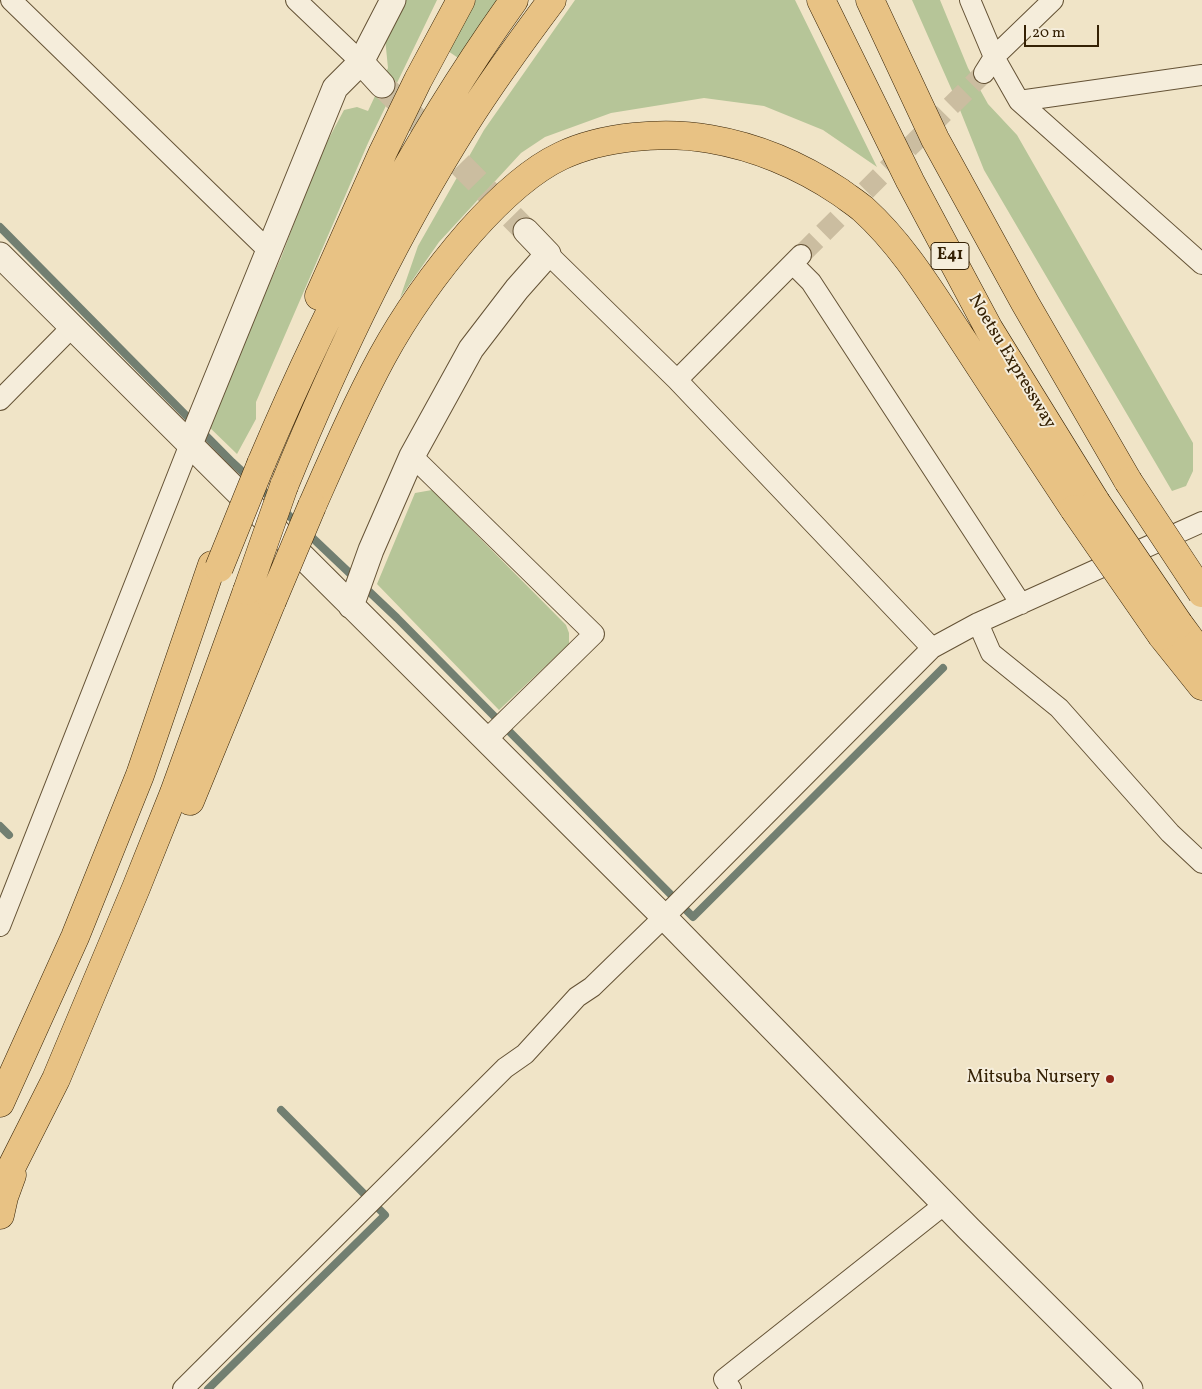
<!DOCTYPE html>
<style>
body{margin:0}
#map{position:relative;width:1202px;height:1389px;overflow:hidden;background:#f0e4c7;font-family:Vollkorn,serif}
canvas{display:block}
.scale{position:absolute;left:1024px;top:25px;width:75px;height:22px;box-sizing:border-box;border:2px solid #352104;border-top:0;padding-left:6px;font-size:15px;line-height:18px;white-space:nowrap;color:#352104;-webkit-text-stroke:4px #f5eddb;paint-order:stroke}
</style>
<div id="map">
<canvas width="1202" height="1389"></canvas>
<div class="scale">20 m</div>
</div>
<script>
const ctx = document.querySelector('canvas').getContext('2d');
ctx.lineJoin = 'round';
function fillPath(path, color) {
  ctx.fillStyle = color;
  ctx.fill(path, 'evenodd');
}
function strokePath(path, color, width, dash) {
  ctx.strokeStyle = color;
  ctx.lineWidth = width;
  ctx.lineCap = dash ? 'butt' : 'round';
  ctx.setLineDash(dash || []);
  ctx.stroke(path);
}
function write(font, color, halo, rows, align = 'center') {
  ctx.font = font + ' Vollkorn,serif';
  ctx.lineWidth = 4;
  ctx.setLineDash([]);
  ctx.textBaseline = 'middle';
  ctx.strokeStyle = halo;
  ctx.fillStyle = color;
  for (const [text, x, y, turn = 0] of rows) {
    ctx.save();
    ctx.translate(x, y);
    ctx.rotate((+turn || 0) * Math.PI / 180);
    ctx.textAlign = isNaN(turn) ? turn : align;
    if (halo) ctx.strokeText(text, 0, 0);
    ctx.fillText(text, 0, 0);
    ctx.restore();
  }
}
fillPath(new Path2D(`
 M405,0H437L368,143L256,402V419L237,454L205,423L281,258L319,157L344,110L357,107L368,111L388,68L385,38Z
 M476,0H502L464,62L448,51Z
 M575,0H795L877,167L823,130L764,106L704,98L611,113L545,137L521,153L439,242L400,298L418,246L484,130Z
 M912,0H940L968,68L988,104L1017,135L1193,443V471L1186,486L1172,491L984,170L954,95Z
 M432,490L566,625L569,633V644L499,710L377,584L415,493Z`), '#b6c598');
strokePath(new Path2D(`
 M0,227L232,462L274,501
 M282,509L397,618L693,917L943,668
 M0,826L9,835
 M208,1389L385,1215L281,1110`), '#727f71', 8);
strokePath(new Path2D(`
 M802,254L984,73`), '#cbbda0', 20, [20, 10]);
strokePath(new Path2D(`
 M382,85L526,231`), '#cbbda0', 25, [25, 12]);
const minor = new Path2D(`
 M11,0L269,251
 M296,0L361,62
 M970,0L994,57L1019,101L1202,264
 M984,73L994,57L1053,0
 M1019,101L1202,75
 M548,254L677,380L932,648
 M793,264L811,282L1021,604
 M677,380L801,255
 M0,400L72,327
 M412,456L594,634L486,740
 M978,623L991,653L1059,708L1170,833L1202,863
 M0,926L190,444
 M183,1389L505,1068L525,1054L577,997L592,987L664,917L932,648L978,623L1202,522
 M731,1389L724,1379L945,1204`);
const tertiary = new Path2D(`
 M361,62L382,85
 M0,255L664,917L969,1229L1130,1389
 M190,444L335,88L361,62L393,0
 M351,606L371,550L412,456L471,349L517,289L548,254L526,231`);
const motorway = new Path2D(`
 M821,0L910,181L989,329L1096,502
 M870,0L935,139L1025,303L1128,481
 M319,296L383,152L418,80L461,0
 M261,464C330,301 411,144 514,0
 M284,486C335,361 393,238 465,124C492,81 522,40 552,0
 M312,506C334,456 356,405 382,357C406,313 437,270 470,232C494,205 527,172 561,156C603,136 664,131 710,139C757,147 801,166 840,192C848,198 856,203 863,209C904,246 932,294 962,339C999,396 1037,453 1074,509
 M1179,624L1202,655
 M1162,636L1202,686
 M190,801L272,601
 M0,1103L75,937L140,775L212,565
 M0,1190L56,1079L136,888L174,793L247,591
 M0,1215L4,1197L12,1175`);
strokePath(minor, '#645235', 22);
strokePath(tertiary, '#645235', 27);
strokePath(motorway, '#352104', 29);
strokePath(minor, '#f5eddb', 20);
strokePath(tertiary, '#f5eddb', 25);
strokePath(motorway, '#e8c284', 28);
const motorwayBridge = new Path2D(`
 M1128,481L1202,593
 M1096,502L1179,624
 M1074,509L1162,636
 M219,568L261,464
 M247,591L284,486
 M272,601L312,506`);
strokePath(motorwayBridge, '#352104', 29, []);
strokePath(motorwayBridge, '#e8c284', 28);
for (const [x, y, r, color] of [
 [1110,1079,5,"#8f2418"]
]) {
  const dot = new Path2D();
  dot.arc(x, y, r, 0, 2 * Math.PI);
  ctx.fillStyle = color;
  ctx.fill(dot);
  strokePath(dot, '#f5eddb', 2);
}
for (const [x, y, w] of [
 [950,256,38]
]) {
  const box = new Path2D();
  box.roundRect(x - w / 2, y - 13.5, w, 27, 4);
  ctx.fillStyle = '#f5eddb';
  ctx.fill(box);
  strokePath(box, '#352104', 1);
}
write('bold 16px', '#352104', null, [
 ["E41",950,256]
]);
write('18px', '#352104', '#f5eddb', [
 ["Noetsu Expressway",1011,362,59]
]);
write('18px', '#352104', '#f5eddb', [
 ["Mitsuba Nursery",1100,1079]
], 'right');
</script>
